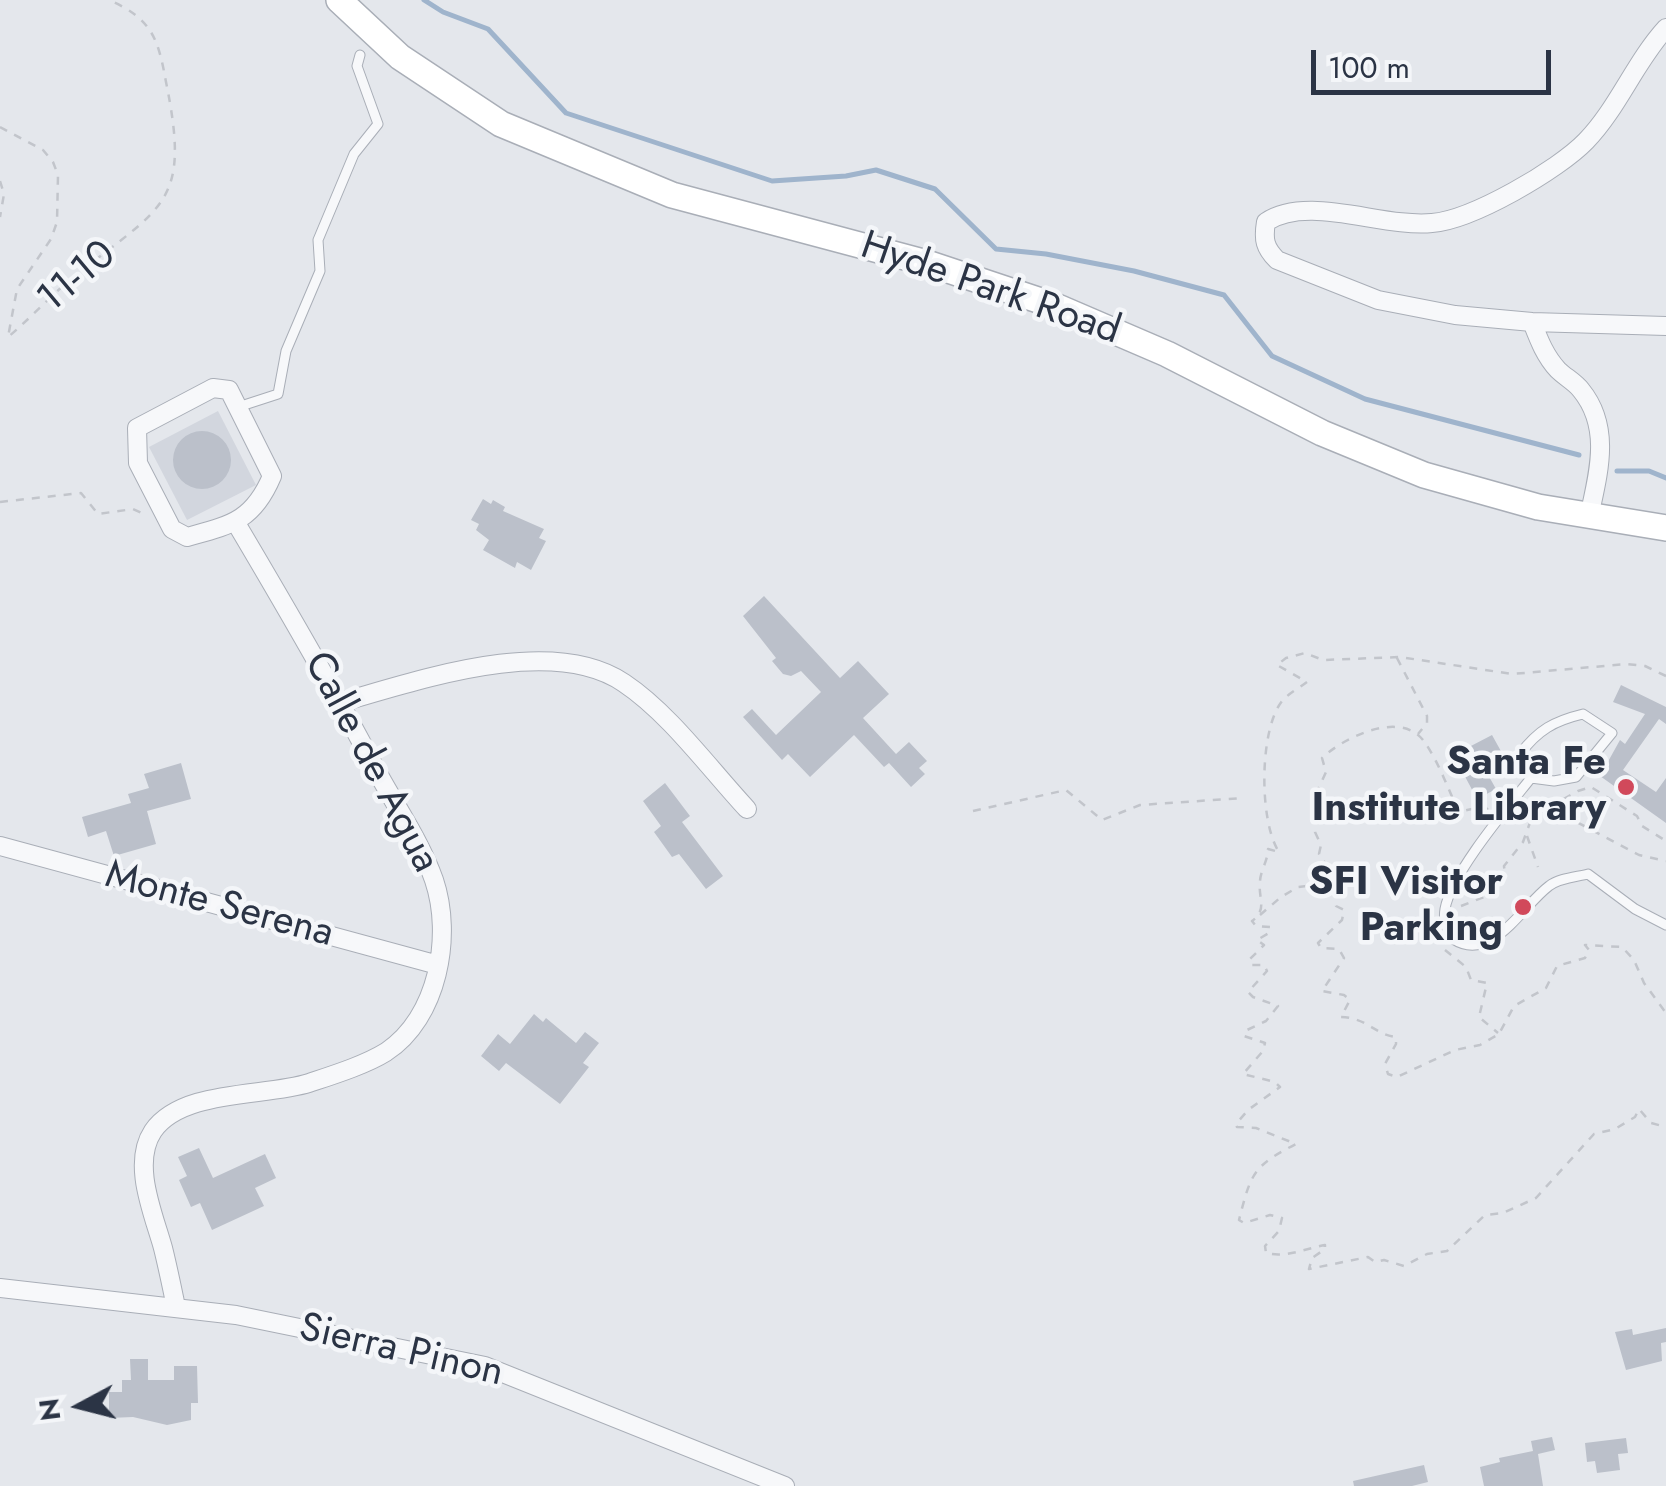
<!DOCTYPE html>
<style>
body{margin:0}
#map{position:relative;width:1666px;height:1486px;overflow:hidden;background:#e4e7ec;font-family:Jost,sans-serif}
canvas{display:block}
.north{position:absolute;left:30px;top:1356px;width:100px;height:100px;-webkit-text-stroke:8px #f4f6f9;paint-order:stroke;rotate:263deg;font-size:28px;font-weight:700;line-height:40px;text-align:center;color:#2b3445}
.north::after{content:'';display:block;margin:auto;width:35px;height:45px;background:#2b3445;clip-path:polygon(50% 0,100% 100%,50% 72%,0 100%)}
.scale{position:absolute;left:1311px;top:50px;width:240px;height:45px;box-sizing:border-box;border:5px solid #2b3445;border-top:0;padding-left:12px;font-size:30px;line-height:35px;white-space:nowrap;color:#2b3445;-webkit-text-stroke:8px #f4f6f9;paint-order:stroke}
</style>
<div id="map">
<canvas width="1666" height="1486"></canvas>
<div class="north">N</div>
<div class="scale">100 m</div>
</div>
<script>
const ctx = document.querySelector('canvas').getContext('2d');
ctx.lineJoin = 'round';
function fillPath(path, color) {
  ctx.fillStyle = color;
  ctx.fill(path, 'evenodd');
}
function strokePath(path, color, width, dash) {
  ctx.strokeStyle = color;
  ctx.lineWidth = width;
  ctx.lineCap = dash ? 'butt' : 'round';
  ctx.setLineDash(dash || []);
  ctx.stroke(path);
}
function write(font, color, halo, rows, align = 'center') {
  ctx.font = font + ' Jost,sans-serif';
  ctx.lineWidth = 9;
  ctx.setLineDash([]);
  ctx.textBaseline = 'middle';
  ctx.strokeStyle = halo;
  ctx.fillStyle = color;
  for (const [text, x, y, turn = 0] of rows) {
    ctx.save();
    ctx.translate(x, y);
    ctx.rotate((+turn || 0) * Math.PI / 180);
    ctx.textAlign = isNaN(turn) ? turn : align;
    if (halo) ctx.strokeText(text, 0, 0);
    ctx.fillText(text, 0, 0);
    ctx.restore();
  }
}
fillPath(new Path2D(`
 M218,411L256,485L187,520L149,447Z`), '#d2d6de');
strokePath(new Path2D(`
 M424,0L443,12L488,29L566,113L772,181L846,176L876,170L935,189L996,249L1046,254L1134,271L1224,295L1272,356L1365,399L1579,455
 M1617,471H1649L1666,478`), '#9fb4cc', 5);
fillPath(new Path2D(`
 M173 460a29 29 0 1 1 58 0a29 29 0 1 1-58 0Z
 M483,499L491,504L493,500L505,507L503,511L544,529L539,538L546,541L531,570L517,562L515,568L483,550L489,540L476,530L479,524L471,520Z
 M764,596L840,678L858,661L889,694L863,718L896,754L909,742L927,761L919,768L925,774L911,787L889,763L884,767L854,735L810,777L788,754L782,760L743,717L752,709L776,735L821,692L801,671L791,676L783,674L772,661L776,658L743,616Z
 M1621,685L1666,707V724L1659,719L1623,770L1656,792L1666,778V823L1600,776L1620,740L1625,744L1645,714L1613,702Z
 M1492,735L1502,753L1482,764L1496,789L1477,799L1461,769L1476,761L1469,747Z
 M181,763L191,799L147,811L156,844L114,856L106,831L88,837L82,817L131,803L128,794L149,788L144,774Z
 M665,783L690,816L682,822L723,876L706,889L679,854L672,857L654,832L661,826L643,801Z
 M534,1014L543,1022L546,1018L576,1043L585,1032L599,1043L583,1063L589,1067L560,1104L506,1063L499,1071L481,1056L498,1034L510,1044Z
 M199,1148L213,1178L265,1154L276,1178L255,1188L264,1206L212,1230L200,1203L191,1207L179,1180L187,1176L178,1157Z
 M1666,1328V1342L1661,1343L1662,1361L1626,1370L1615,1332L1632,1329L1633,1335Z
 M130,1359H148V1380H174V1366H197L198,1403H191V1420L167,1425L133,1417L109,1418V1392H122V1380H131Z
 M1552,1437L1555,1450L1538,1454L1543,1486H1484L1480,1467L1500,1462L1499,1458L1533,1451L1531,1441Z
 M1626,1438L1628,1453L1618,1454L1620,1470L1597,1473L1595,1461L1587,1462L1585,1443Z
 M1424,1465L1428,1482L1412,1486H1354L1353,1481Z`), '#bbc0ca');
const lane = new Path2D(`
 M238,407L278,394L286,351L320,271L318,240L354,154L378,124L357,66L360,55
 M1583,714L1612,733L1576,777L1554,781L1531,778L1520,754C1538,730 1554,721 1583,714Z
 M1531,778C1508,807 1451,874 1445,909C1443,921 1446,930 1453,939C1492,964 1522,906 1549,886C1559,878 1576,877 1588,874L1635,909L1666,925`);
const street = new Path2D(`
 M1666,28C1635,62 1618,108 1586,141C1558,170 1472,220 1432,223C1382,228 1308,194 1266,222C1263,240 1265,248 1277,260L1378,300L1455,315L1532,322L1666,326
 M1532,322C1539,340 1545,356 1558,370C1565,377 1575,382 1581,390C1612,428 1598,474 1589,517
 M213,388L229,390L272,476C253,521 231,525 187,537L172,529L138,463L137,428Z
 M342,702C420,680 552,634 624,683C669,713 709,768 747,809
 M0,846L438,965
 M0,1288L236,1315L485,1366L785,1486
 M176,1307C172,1288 168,1268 163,1248C154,1215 131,1164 153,1131C182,1089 265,1097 309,1083C333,1075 365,1065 386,1052C438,1018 453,936 434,880C420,840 394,804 374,766C331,684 284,604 236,523`);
const secondary = new Path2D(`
 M339,0L400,57L501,124L672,195L927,263L1053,305L1167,354L1322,433L1424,475L1538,507L1666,528`);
strokePath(lane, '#a9aeb7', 11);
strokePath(street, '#a9aeb7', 20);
strokePath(secondary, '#a9aeb7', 28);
strokePath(new Path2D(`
 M0,127L43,150L53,162L58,175L57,222L51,239L17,289L8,337C32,317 52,294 76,275C164,205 191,204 166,82C158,38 152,19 109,0
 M0,181L4,194L0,217
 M0,502L81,493L98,514L133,509L146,515
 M1397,658L1427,716V723L1418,734
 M1666,676L1645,666L1627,664L1512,674L1400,657L1323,660L1305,653L1286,658L1277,665L1307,682C1299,688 1288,694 1282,701C1259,730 1259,822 1279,852L1268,849C1268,861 1260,871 1260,882C1258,899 1268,909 1252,921L1256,926L1270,927L1269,933L1257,940L1264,945L1249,960L1252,965H1264L1267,971L1248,992L1253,997L1278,1006L1266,1021L1247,1030L1244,1036L1265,1043L1263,1051L1243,1074L1275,1082L1280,1087L1248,1110L1236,1124L1237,1127L1256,1128L1296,1144C1253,1166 1251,1173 1239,1220L1244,1223L1270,1215L1282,1218L1279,1231L1265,1246L1266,1253C1286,1258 1304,1249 1325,1245V1249L1312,1258L1309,1269L1368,1257L1375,1262L1384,1260L1404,1266L1427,1254L1447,1251L1485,1215L1503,1213L1536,1198L1594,1134L1615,1129L1635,1117L1639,1109L1651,1123L1666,1127
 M1550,808L1639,855L1666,861
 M1488,810L1484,806L1459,812C1448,789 1438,760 1423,740C1399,710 1343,738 1322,758L1326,772L1316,794C1328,809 1318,817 1315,832L1321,845L1319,854L1334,876L1336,906L1344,910L1342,920L1318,943L1321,948L1339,949L1344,958L1322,991L1344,995L1350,1000L1341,1017C1368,1018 1375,1035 1396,1037V1044L1385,1064L1388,1074L1397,1077L1455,1050L1480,1045L1499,1034L1514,1006L1546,988L1557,966L1585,958L1589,950L1585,945L1622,947L1634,960L1644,983L1666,1013
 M973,811L1066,790L1102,820L1140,805L1243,798
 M1527,836L1538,867
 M1461,906L1484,897L1490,884L1499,882L1505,875L1504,866L1523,842L1532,817L1578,791L1591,787L1637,816L1642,826L1666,841
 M1260,915L1281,897L1298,887L1317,885L1331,872
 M1445,950L1466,967L1471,980L1487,983L1479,1017L1498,1033`), '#c2c5cb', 2.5, [8, 8]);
strokePath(lane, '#f7f8fa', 9);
strokePath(street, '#f7f8fa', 18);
strokePath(secondary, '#fff', 25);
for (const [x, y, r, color] of [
 [1626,787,10,"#d1495b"],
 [1523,907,10,"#d1495b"]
]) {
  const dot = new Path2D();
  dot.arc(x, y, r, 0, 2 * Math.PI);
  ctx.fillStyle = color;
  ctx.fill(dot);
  strokePath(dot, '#f4f6f9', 4);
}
write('40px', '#2b3445', '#f4f6f9', [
 ["11-10",78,278,-40],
 ["Hyde Park Road",990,290,19],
 ["Calle de Agua",370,763,62],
 ["Monte Serena",219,906,15],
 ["Sierra Pinon",401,1352,13]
]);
write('bold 40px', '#2b3445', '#f4f6f9', [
 ["Santa Fe",1606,764],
 ["Institute Library",1606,810],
 ["SFI Visitor",1503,884],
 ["Parking",1503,930]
], 'right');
</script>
